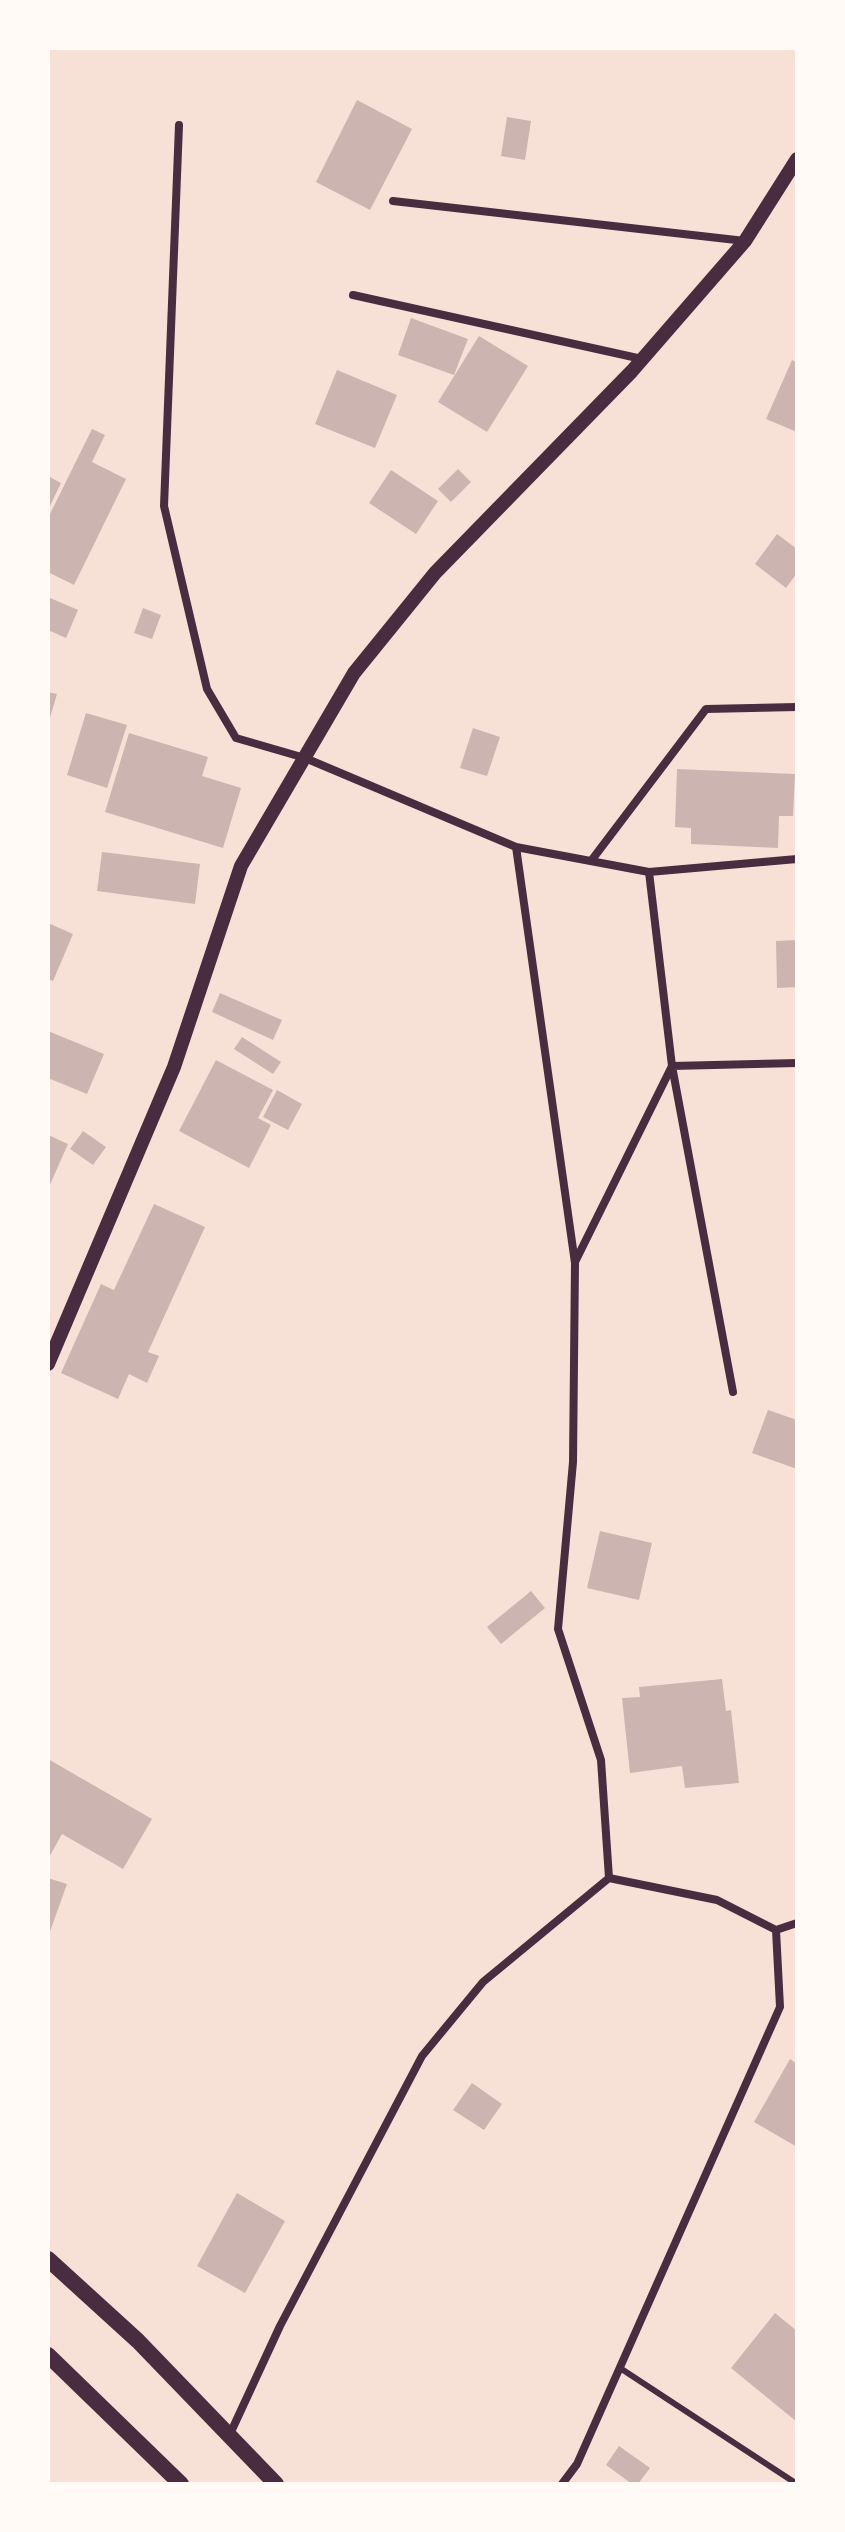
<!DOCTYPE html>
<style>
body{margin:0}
#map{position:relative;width:845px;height:2532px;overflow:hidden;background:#f7e1d7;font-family:"Nunito Sans",sans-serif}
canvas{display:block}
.frame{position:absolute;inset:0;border:50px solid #fffaf5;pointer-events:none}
</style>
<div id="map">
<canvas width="845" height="2532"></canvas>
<div class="frame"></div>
</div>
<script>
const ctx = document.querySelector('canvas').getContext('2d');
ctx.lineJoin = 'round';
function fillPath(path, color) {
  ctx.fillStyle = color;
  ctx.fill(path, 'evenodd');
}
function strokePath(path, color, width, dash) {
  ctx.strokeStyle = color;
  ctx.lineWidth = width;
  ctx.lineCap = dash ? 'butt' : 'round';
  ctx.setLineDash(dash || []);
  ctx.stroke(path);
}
fillPath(new Path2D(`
 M357,100L412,129L370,210L316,182Z
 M507,117L531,121L525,160L501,156Z
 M411,318L468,339L454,375L398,355Z
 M479,336L528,366L487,432L438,402Z
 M792,360L797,362V432L766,419Z
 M337,370L397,395L375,448L315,424Z
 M92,429L105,435L92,462L126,479L74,585L48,572V518Z
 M458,469L471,482L451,502L438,489Z
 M391,470L438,501L416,534L369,503Z
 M48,476L61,483L48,510Z
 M777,534L797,549V573L786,588L755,564Z
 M48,597L78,610L66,638L48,630Z
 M143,608L161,615L152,639L134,633Z
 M48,692L57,694L49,721L48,720Z
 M86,713L127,725L107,788L67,775Z
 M473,728L500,737L487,776L460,768Z
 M129,733L208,757L202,776L241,788L223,848L105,812Z
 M677,769L795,774L793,816H779L778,848L691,844V828L675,827Z
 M102,852L200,864L195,904L97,891Z
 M48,923L73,934L53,981L48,979Z
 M797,940V987L777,988L776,941Z
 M220,993L282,1020L273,1040L212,1012Z
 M48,1031L104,1054L87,1094L48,1078Z
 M242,1037L281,1062L273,1074L234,1049Z
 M216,1060L273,1090L258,1118L271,1125L249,1168L179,1131Z
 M277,1090L302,1104L288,1130L263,1117Z
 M83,1131L106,1147L93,1165L70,1149Z
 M48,1135L68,1144L48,1189Z
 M154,1204L205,1227L148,1352L159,1356L147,1383L129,1374L118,1399L61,1373L101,1284L114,1290Z
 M768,1410L797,1420V1469L752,1453Z
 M600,1531L652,1543L639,1600L587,1588Z
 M531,1591L545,1608L501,1644L487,1627Z
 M722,1679L726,1711L731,1710L739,1783L685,1788L682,1766L630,1773L622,1698L640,1697L639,1687Z
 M48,1759L152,1819L123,1869L62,1834L48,1859Z
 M48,1878L67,1884L48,1937Z
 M790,2059L797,2064V2147L754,2122Z
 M472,2083L502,2104L484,2130L453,2110Z
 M237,2193L285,2221L245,2293L197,2266Z
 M775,2313L797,2331V2422L731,2368Z
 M619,2446L650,2468L638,2484H632L606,2465Z`), '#ccb4b1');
strokePath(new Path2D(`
 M620,2368L797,2484`), '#4a2c40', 6);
strokePath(new Path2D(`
 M179,125L164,506L207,689L236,738L305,758L516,847L649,872L797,859
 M393,201L745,241
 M353,295L642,359
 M591,861L706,709L797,707
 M649,872L672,1066L733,1392
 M575,1262L672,1066L797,1063
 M609,1878L717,1900L776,1930L797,1923
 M230,2434L280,2326L422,2056L483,1982L609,1878L601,1760L558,1629L573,1462L575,1263L516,847
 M562,2484L577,2464L780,2007L776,1930`), '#4a2c40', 8);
strokePath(new Path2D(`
 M48,1364L174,1067L241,866L354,673L435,573L632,371L745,241L797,159`), '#4a2c40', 14);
strokePath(new Path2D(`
 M48,2259L138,2341L276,2484
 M48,2355L181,2484`), '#4a2c40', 16);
</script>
